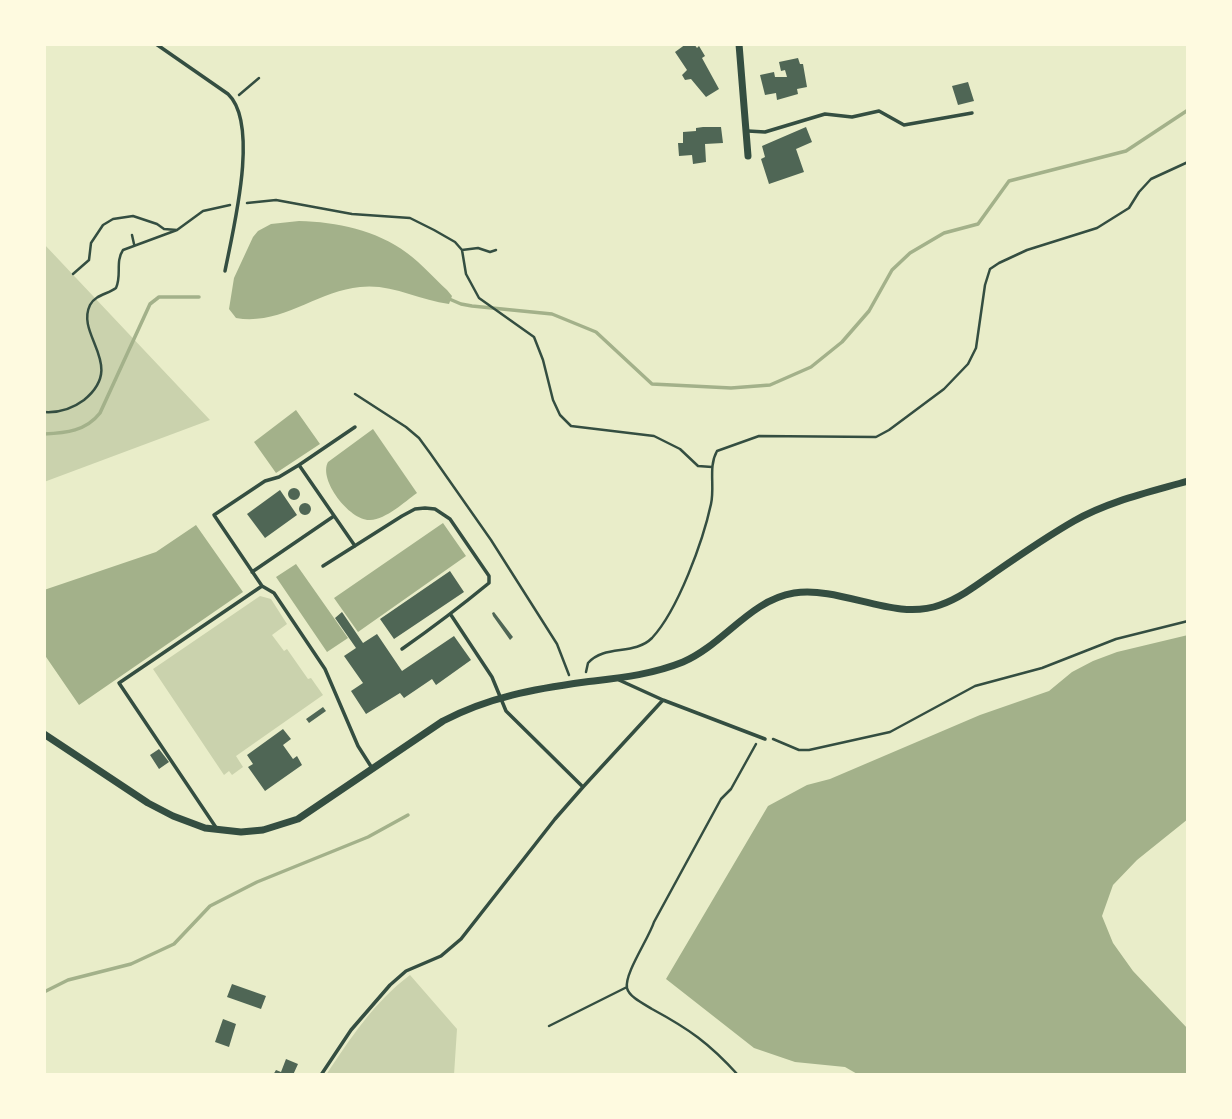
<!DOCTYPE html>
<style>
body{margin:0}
#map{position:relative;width:1232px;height:1119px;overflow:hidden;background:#e9edc9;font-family:"IBM Plex Sans",sans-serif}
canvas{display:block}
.frame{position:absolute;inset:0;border:46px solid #fefae0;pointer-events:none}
</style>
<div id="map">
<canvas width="1232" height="1119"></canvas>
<div class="frame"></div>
</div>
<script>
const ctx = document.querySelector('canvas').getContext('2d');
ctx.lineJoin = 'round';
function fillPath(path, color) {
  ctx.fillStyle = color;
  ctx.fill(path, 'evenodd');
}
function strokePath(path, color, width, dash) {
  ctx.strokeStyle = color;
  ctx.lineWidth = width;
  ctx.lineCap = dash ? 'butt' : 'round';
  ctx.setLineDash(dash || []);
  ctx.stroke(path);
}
fillPath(new Path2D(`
 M44,244L210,420L44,482Z
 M260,596L271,599L287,624L272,635L284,651L287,649L308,679L311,678L323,695L236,756L243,767L232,775L229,771L224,775L153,669Z
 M410,975L457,1029L454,1075H326C350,1039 374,1002 410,975Z`), '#cad2ad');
fillPath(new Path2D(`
 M299,221C337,222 376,230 407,253C422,264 434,278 447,290L452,296L449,304C419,300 390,283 360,287C317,291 281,326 236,318L229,309L234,278L253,237L258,231L271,224Z
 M296,410L320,444L276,473L254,442Z
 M373,429L417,493C404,502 387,519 370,520C350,521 318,480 328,462Z
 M443,523L466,556L358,632L334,598Z
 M196,525L243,592L79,705L44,654V590L156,552Z
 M296,564L348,638L327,652L276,577Z
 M1188,635V819L1137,860L1113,885L1102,916L1113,943L1133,971L1188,1029V1075H859L845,1067L795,1062L754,1048L666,979L768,806L807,785L830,779L980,715L1049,691L1072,672L1093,661L1117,652Z`), '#a3b18a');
strokePath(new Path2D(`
 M447,298L461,304L472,306L552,314L596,332L652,384L731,388L770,385L811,367L842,342L869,311L892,270L910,253L944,233L978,224L1009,181L1126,151L1188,110
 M44,434C66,433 86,431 100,413L150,304L159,297H199
 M44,992L68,980L131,964L174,944L210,906L257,882L368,837L408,815`), '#a3b18a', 3.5);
fillPath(new Path2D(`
 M686,44H694L697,48L699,46L705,56L702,58L719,89L706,97L691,79L685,80L682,75L687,70L675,52Z
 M798,58L800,64H803L807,87L797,89L798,94L777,100L776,93L765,95L760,75L774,72L775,77H787L785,70L781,71L779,62Z
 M968,82L974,101L958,105L952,86Z
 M703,127H721L723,143L705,144L706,162L693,164L692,155L679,156L678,143H683V132L696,131V128Z
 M806,127L812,142L796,149L804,172L769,184L761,159L765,157L762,146Z
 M288 494a6 6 0 1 1 12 0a6 6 0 1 1-12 0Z
 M280,490L297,515L265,538L247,514Z
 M299 509a6 6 0 1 1 12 0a6 6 0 1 1-12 0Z
 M450,571L464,592L394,639L380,619Z
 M342,612L363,643L377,634L402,671L454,636L471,660L436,685L432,679L404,698L400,693L366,714L351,691L363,683L344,656L356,648L335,618Z
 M494,612L513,637L510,640L493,616L492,613Z
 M323,707L326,711L309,723L306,719Z
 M283,729L291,739L283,745L293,759L297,756L302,765L265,791L248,767L253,764L247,755Z
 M159,749L169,762L159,769L150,755Z
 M232,984L266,996L261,1009L227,997Z
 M223,1019L236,1024L229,1047L215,1042Z
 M286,1059L298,1064L293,1075H273L276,1070L281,1072Z`), '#4f6655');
strokePath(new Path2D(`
 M239,95L259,78
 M247,203L276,200L352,214L410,218L434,230L455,242L462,250L466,274L479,298L534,337L543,360L553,400L560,415L571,426L654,436L680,449L698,466L712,467
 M132,235L134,244
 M462,250L478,248L490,252L496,250
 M73,274L89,260L91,243L103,225L113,219L133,216L157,224L164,229L177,230
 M355,394L406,427L419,438L430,453L491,540L557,644L569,675
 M44,412C59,413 72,409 84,400C127,365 75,336 90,305C95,295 108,294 116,288C122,275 115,262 123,250L177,230L203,211L230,205
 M586,672L588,663C605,644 634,656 652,638C678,610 703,541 711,504C715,486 708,467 717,451L759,436L876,437L889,430L944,389L968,364L976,348L985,285L990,269L999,263L1027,250L1097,228L1129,208L1139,192L1151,179L1188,162
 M773,739L799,750H809L890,732L975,686L1042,668L1116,639L1188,621
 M549,1026L627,987
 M738,1075C709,1043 689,1029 652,1009C644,1004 629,997 627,988C624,974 649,938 654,922L721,799L731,789L756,744`), '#344e41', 2.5);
strokePath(new Path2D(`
 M156,44L228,94C260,124 233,230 225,271
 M748,131L765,132L825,114L852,117L879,111L904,125L972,113
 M299,465L355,546
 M323,566L402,516L415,509L425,508L435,509L450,519L489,576V583C461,606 432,628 402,649
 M252,572L334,516
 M262,586L214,515L265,481L279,477L299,465L355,427
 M451,615L492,677L506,711L583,787L663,700
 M619,680L663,700L765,739
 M217,829L119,683L262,586L274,593L325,669L358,746L372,768
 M321,1075L351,1030L390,985L406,971L441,956L461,939L555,819L583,787`), '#344e41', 3.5);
strokePath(new Path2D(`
 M739,44L748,156
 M44,734L148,803L173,816L205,828L241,832L263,830L298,819L443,721C489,697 534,689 585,682C618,678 651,675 683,662C723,645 750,600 794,593C843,586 894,622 940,605C960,598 977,585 994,573C1020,555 1046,537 1074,521C1109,501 1150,492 1188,481`), '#344e41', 7);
</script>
